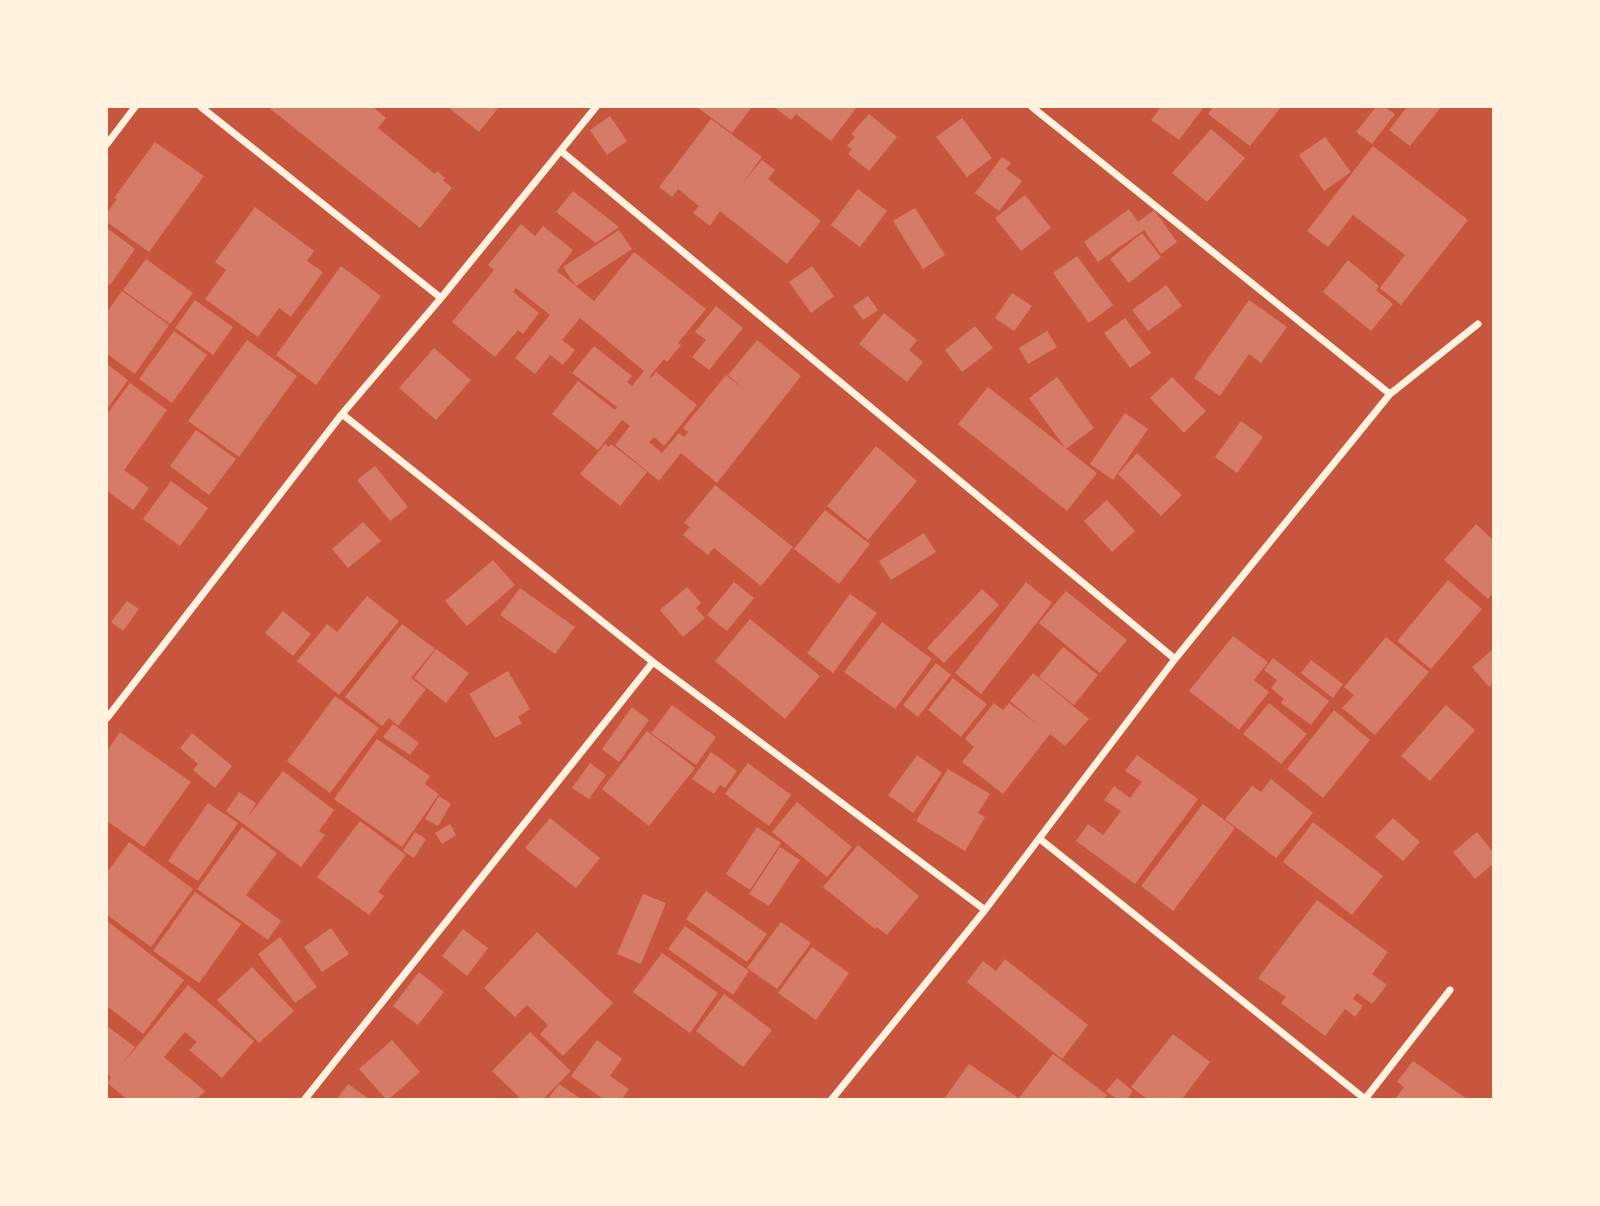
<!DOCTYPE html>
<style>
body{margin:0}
#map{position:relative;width:1600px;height:1206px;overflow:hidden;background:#c8553d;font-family:Jost,sans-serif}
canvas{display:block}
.frame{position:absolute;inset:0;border:108px solid #fff3e0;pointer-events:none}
</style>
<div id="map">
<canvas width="1600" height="1206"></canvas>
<div class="frame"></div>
</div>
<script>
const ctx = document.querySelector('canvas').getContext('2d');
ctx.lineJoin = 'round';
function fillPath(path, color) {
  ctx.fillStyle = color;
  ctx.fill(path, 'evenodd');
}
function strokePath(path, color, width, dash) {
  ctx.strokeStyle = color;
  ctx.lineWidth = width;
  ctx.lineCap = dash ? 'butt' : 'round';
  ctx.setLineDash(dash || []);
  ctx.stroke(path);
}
fillPath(new Path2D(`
 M268,107H373L386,118L378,128L435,174L437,171L445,178L443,180L452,188L420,228Z
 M448,107H499L479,132Z
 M697,107H752L732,133Z
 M774,107H857L831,141L796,114L791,120Z
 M1161,107H1204L1179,140L1151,120Z
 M1213,107H1281L1250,146L1208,114Z
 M1376,107H1385L1395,114L1372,144L1356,132Z
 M1407,107H1441L1410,146L1389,130Z
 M869,114L897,137L869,171L848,154L852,149L847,146L855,137L851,134Z
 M610,116L627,141L607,155L590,130Z
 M962,118L992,158L967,177L936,137Z
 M711,119L762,157L743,182L762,160L775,170L768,179L821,221L787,264L720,211L710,226L693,213L699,206L678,189L672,197L659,187Z
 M1211,129L1245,158L1207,202L1172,173Z
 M1325,137L1351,172L1324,191L1299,155Z
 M155,142L204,176L149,252L107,222V213L117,199L114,198Z
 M1373,146L1468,220L1401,305L1380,288L1405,255L1353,215L1328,247L1307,231Z
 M1002,157L1011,163L1006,169L1022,181L999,211L975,193Z
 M858,189L887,211L860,247L831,225Z
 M573,191L619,227L596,243L556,212Z
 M1025,195L1051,228L1021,251L995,218Z
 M255,207L314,251L307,261L323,272L291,317L279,308L258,337L205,299L226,270L215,262Z
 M915,208L945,255L923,269L893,221Z
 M1129,209L1138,222L1154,210L1177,242L1161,254L1144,230L1098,262L1084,242Z
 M521,224L535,236L543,226L573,250L557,271L576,286L563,267L619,230L632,249L576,286L594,301L634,252L706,309L678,343L681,345L667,362L664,359L650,376L651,378L656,372L697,405L664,446L654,437L649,442L662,453L679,433L684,437L688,432L683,428L726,375L746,391L728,375L757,340L801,376L717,483L681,453L659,481L615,445L630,426L622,420L598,450L552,414L578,381L615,410L617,407L572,373L594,346L632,376L627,382L632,386L644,371L580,318L562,340L575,350L563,365L550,355L535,374L515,358L550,315L516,288L513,292L539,313L523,334L518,330L495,357L452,322L494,270L488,265Z
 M107,228L135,249L110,285L107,283Z
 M1142,233L1161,257L1129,283L1110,259Z
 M1077,256L1113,305L1089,323L1053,273Z
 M146,259L193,293L170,324L123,290Z
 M1348,260L1379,286L1376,290L1393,304L1371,331L1323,292Z
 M341,266L381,296L316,385L276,355Z
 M812,266L834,296L811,313L789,282Z
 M1166,285L1182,306L1148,331L1132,310Z
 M122,291L169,325L135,374L107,354V312Z
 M1012,293L1032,306L1014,331L995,318Z
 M868,296L878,310L863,320L853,306Z
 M195,300L233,327L213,355L175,328Z
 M1249,300L1287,327L1261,363L1249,354L1220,396L1194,378Z
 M716,306L743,328L709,370L692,357L706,340L695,332Z
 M884,313L917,340L909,350L923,362L907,382L859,344Z
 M1125,318L1151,353L1130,368L1104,333Z
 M975,326L993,348L962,372L945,350Z
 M174,331L207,355L172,403L139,379Z
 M1047,331L1057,347L1028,364L1019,348Z
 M247,340L297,376L239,457L188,421Z
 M434,348L471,380L436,420L399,388Z
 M107,364L128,380L107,409Z
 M1057,377L1094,428L1066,449L1029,398Z
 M1172,377L1206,411L1184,433L1150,398Z
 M130,383L167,410L124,470L149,488L133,510L107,491V414Z
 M988,387L1097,473L1067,511L958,424Z
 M1125,413L1148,429L1113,480L1090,464Z
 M1241,421L1263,437L1237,473L1215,457Z
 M196,430L236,459L209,495L170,466Z
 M605,444L609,447L611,444L647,472L620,506L580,474Z
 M876,446L917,481L868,540L827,506Z
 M1137,453L1182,495L1161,516L1118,474Z
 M375,466L408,507L390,521L357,480Z
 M171,481L208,508L180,546L143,519Z
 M715,485L793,547L761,586L714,548L708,555L683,535L690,527L684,523Z
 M1107,500L1135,531L1112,552L1084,521Z
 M825,510L870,544L839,584L794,549Z
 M363,522L381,541L348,568L332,549Z
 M1476,524L1493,540V593L1488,599L1444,560Z
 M924,533L936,552L891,580L879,561Z
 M493,560L515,585L467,626L445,601Z
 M1448,580L1482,609L1431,669L1397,641Z
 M734,582L754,598L727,631L707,615Z
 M1026,582L1052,603L981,694L955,673Z
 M687,587L701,603L696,608L705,618L683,637L660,610Z
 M520,588L575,627L555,654L500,615Z
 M982,589L999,605L944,663L927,648Z
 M1066,591L1127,640L1100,673L1039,623Z
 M850,594L877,613L833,673L807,653Z
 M367,596L399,621L339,695L297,661L327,624L337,632Z
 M127,601L139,609L123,631L111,622Z
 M283,611L311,634L293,656L265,633Z
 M750,619L820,676L785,719L715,661Z
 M882,622L932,659L895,709L844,672Z
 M402,624L435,649L411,678L426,689L398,726L389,718L382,726L345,697Z
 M1233,636L1268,662L1254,680L1269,692L1239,730L1189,691Z
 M1386,637L1429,672L1375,735L1342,708L1354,695L1344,687Z
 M1063,647L1098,675L1074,705L1039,677Z
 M436,649L469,673L446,703L414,678Z
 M1493,649V683L1489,687L1472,667Z
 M1273,658L1329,701L1311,725L1281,703L1284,699L1271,688L1277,680L1264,670Z
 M1311,660L1343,684L1333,698L1301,673Z
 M936,663L951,675L918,717L903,705Z
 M508,671L530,709L518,717L522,723L495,738L469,694Z
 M1033,673L1089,719L1065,746L1050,734L1003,794L962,762L974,747L965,739L994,703L1003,710L1009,703L1037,724L1010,701Z
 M953,678L987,704L961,737L928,710Z
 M335,696L379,728L330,793L287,761Z
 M1269,703L1307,734L1281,764L1243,734Z
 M672,705L716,737L696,765L651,733Z
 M1446,705L1475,730L1430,781L1401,756Z
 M632,707L649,720L619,762L602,749Z
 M1334,710L1370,740L1323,798L1287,769Z
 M393,724L419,743L410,755L383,737Z
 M647,731L695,768L649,826L602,789Z
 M120,732L191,782L144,847L107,821V751Z
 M192,733L232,766L215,788L193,770L198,764L180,748Z
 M377,739L430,776L425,784L439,794L402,847L334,799Z
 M711,752L737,771L725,788L720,785L714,794L692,779Z
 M917,755L942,773L913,813L888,795Z
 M1137,755L1198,799L1135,884L1076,841L1088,824L1103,835L1121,811L1104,800L1114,786L1130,798L1142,782L1125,771Z
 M590,763L606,775L589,799L572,788Z
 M748,763L791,795L769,826L725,794Z
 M948,769L990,794L978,813L985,817L965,851L916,821Z
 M283,771L334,810L319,831L325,835L301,867L226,811L239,792L256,803L247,818Z
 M1271,779L1313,813L1276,858L1225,819L1252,786L1261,792Z
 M439,796L451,804L438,826L425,819Z
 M797,802L852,847L827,877L772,832Z
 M208,803L238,823L198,881L168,861Z
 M1203,804L1235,828L1173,911L1141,886Z
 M550,818L600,858L576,888L525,848Z
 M1393,818L1420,842L1403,861L1375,837Z
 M360,821L406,855L378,892L384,896L369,915L317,877Z
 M1313,822L1383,876L1352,915L1283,862Z
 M450,824L456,835L442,844L435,833Z
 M242,827L277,853L246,895L281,921L268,940L197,889Z
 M757,827L781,843L750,890L726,874Z
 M415,832L426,839L414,858L403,851Z
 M1477,832L1493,852V864L1475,879L1453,852Z
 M129,842L193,889L151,947L107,915V869L109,870Z
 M858,845L919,896L887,935L877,927L875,929L823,887Z
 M780,847L800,860L769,906L749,894Z
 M706,891L767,934L747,962L686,919Z
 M195,892L241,924L199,983L153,951Z
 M643,894L666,903L641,964L617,954Z
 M1317,900L1388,952L1372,974L1387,985L1372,1004L1357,993L1353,999L1363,1006L1355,1017L1345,1009L1325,1036L1281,1003L1286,997L1258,978Z
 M107,921L184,980L143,1034L107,1006Z
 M781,922L811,943L777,989L747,968Z
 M685,926L749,971L733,995L668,949Z
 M331,928L349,954L322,972L304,947Z
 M463,929L488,948L467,976L442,956Z
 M537,932L613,1003L563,1056L540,1034L548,1025L527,1005L515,1017L484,988Z
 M280,937L317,987L295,1003L258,954Z
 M812,947L849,973L816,1020L778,993Z
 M662,953L718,993L690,1033L633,992Z
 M1005,959L1088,1025L1062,1059L967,982L983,961L996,971Z
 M252,967L294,1011L259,1043L217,1000Z
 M419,972L444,992L418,1025L393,1006Z
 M188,985L254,1041L222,1078L189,1050L197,1042L185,1032L164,1057L205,1091L197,1099H127L107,1083L111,1077L107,1074V1026L135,1047L119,1068Z
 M724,994L772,1030L743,1067L696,1031Z
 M530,1032L571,1071L543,1099H521L492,1071Z
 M1173,1034L1210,1062L1182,1099H1147L1131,1087Z
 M392,1040L420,1072L389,1099H386L359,1069Z
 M597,1040L622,1059L610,1076L629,1089L622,1099H603L571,1076Z
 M1053,1054L1107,1095L1104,1099H1018Z
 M1413,1061L1467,1099H1395L1404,1087L1397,1082Z
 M969,1064L1017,1097L1015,1099H944Z
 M1117,1078L1133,1091L1127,1099H1117L1106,1091Z
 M348,1084L369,1099H337Z
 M559,1084L581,1099H548Z`), '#d67c66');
strokePath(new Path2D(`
 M201,107L441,298
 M1032,107L1390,394
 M107,144L135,107
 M561,151L1175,659
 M342,414L653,662L985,910
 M107,718L342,414L441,298L596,107
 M1040,839L1365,1099L1450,990
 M305,1099L653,662
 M832,1099L985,910L1175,659L1390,394L1478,324`), '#fff3e0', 7);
</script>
